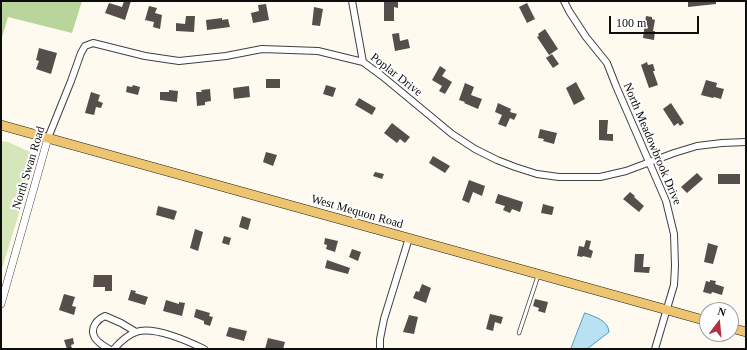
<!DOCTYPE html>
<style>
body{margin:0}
#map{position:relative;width:747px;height:350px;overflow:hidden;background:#fefaef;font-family:"Times New Roman",serif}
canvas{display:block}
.frame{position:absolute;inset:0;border:2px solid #0d0d0d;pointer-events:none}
.north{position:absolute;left:699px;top:302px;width:40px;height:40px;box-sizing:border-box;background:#fff;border:1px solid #9e9e9e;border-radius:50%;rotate:16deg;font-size:11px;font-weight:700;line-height:16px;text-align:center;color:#0d0d0d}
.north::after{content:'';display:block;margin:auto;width:14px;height:18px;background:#b23042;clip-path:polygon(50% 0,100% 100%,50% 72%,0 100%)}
.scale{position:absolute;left:609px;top:16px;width:90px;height:18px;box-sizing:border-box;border:2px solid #0d0d0d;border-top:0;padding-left:5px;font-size:12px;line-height:14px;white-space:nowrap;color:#0d0d0d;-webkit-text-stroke:3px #fff;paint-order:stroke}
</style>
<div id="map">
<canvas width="747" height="350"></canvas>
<div class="frame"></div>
<div class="north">N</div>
<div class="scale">100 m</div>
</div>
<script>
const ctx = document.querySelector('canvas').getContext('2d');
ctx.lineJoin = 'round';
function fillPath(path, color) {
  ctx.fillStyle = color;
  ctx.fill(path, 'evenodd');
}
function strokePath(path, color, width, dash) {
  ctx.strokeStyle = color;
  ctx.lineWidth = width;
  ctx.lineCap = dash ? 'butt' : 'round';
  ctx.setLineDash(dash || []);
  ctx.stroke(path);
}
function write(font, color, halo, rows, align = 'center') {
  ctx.font = font + ' "Times New Roman",serif';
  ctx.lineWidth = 4;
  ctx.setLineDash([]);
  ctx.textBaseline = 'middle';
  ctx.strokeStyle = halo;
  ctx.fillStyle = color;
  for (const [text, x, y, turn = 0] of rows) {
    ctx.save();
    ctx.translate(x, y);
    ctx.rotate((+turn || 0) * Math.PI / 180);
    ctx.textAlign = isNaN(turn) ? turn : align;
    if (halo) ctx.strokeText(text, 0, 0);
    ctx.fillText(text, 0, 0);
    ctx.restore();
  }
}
fillPath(new Path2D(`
 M1,141L8,142L30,152L34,164L1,272Z`), '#d5e6bb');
fillPath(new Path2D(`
 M1,1H82L72,33L8,17L1,41Z`), '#bad59c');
const water = new Path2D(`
 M585,313C595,317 608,320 609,332L587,349H571Z`);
fillPath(water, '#b8e1f1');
strokePath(water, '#459bc2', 1);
fillPath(new Path2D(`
 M124,1H131L125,20L105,13L109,3L122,7Z
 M384,1H398V8L394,7V21H384Z
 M688,1H716V4L688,7Z
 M527,3L535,19L527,23L519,7Z
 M266,4L269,20L253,23L251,13L259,11L258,5Z
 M149,6L157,8L155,13L162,15L160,29L153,27L154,22L145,20Z
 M314,7L323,9L320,26L312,25Z
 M186,16H195L194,32L176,31V23L185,24Z
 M646,16L652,17V19L655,20L653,31H655L654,40L643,38Z
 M222,18V20L228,19L230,27L207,30L206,20Z
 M545,29L558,49L549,55L537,37L539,36L538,34Z
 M399,33L400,41L408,39L410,48L395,51L392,34Z
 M39,48L57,53L51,74L36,69L39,61L36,60Z
 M552,54L559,64L553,68L546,58Z
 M647,62L648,65L653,64L655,71H653L658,85L649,88L641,65Z
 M440,66L446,70L442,76L452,82L445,94L439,91L442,86L432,80Z
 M266,79H280V88H266Z
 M706,80L717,83L716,87L724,89L721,99L714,97L713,98L701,95Z
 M576,82L585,99L574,105L566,88Z
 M465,83L474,87L471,95L482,99L478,109L464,103L465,102L459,100Z
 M133,85L140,87L138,95L126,92L127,86L132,87Z
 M326,85L336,88L333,97L323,94Z
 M249,86L250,97L234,99L233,88Z
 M210,89L211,101L205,102V105L197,106L196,92H202L201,90Z
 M169,90L178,91L177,102L160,100V92H169Z
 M91,92L100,95L98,101L103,103L101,108L96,107L94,115L85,113Z
 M359,98L376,108L372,115L355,105Z
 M498,103L511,109L510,112L517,114L514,120L510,118L506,127L498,124L502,115L495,112Z
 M671,103L684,123L680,126L678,123L674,126L663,109Z
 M599,120H608L607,134H613V141L599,140Z
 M392,123L410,137L405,143L400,139L397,143L384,133Z
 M540,129L557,133L554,144L543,141L544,139L538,138Z
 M266,152L277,155L273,166L263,162Z
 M433,156L450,166L445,173L429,163Z
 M375,172L384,174L382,179L373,176Z
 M697,173L703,179L687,193L681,187Z
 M718,174H740V184H718Z
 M469,180L485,186L482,196L473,192L469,203L462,200Z
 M630,192L635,196L634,197L644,206L639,212L623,199Z
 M498,194L523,202L520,212L512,209L510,213L503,210L505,206L495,203Z
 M543,204L554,207L552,215L541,213Z
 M158,206L177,211L174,220L156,215Z
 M242,216L251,219L248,230L239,227Z
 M195,229L203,232L198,251L190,248Z
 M224,236L231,238L229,245L222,243Z
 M325,238L338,241L335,252L326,249L327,245L324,244Z
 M586,240L591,241L589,249L593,251L591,258L583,256L582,257L577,256L579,246L584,247Z
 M708,243L718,246L713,264L704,262Z
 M352,249L361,252L358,261L349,257Z
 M635,254H644L643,267H650L649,273L634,272Z
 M327,260L350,268L348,274L325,268Z
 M94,275H112V291H105V287H93Z
 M710,280L716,281L715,284L724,287L722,295L712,292L711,294L703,292L706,281L710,282Z
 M422,284L431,288L426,303L413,298L416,291L419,292Z
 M131,290L136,291L135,293L148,297L145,305L128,300Z
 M64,294L75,297L72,306L76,307L74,315L59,310Z
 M535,299L548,302L545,313L538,311L539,308L533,306Z
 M166,300L179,304V302L185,303L182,316L163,311Z
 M196,309L210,313L209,316L213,317L210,326L204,324V321L194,317Z
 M490,314L503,317L501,324L495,322L493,331L486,329Z
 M409,315L418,317L414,334L403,332Z
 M229,327L247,331L244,341L226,336Z
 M73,338L74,344L71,345L72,349H67L64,340Z
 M268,338L285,342L283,349H265Z`), '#554e4b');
const service = new Path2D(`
 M519,333L538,276`);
const minor = new Path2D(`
 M352,1L363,62
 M564,1L569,11L586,37L607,63L616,86L666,201L674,234L675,266L674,285L655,349
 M48,138L71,81L81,53L85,46L93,43L145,56L179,61L226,56L262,49L318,51L363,62L382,76L452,134L475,149L497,160L515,167L537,174L559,177H600L626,171L674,153L697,146L722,143L746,142
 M109,349C104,346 96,342 94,336C90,327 98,319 105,316L121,323L136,332
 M114,349C119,343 128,335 136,332C154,326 188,341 204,349
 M380,349V339L384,319L409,238`);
const tertiary = new Path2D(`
 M1,304L48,138`);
const primary = new Path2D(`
 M1,125L707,321
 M731,328L746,332`);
strokePath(service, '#404040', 4.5);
strokePath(minor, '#404040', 8);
strokePath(tertiary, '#404040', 8);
strokePath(primary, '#1e1e1e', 10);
strokePath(service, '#fff', 3);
strokePath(minor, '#fff', 6);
strokePath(tertiary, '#fff', 7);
strokePath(primary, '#edc46f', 9);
write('12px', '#0d0d0d', '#fff', [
 ["Poplar Drive",396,75,38],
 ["North Meadowbrook Drive",652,144,67],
 ["North Swan Road",29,168,-73],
 ["West Mequon Road",357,212,16]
]);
</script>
